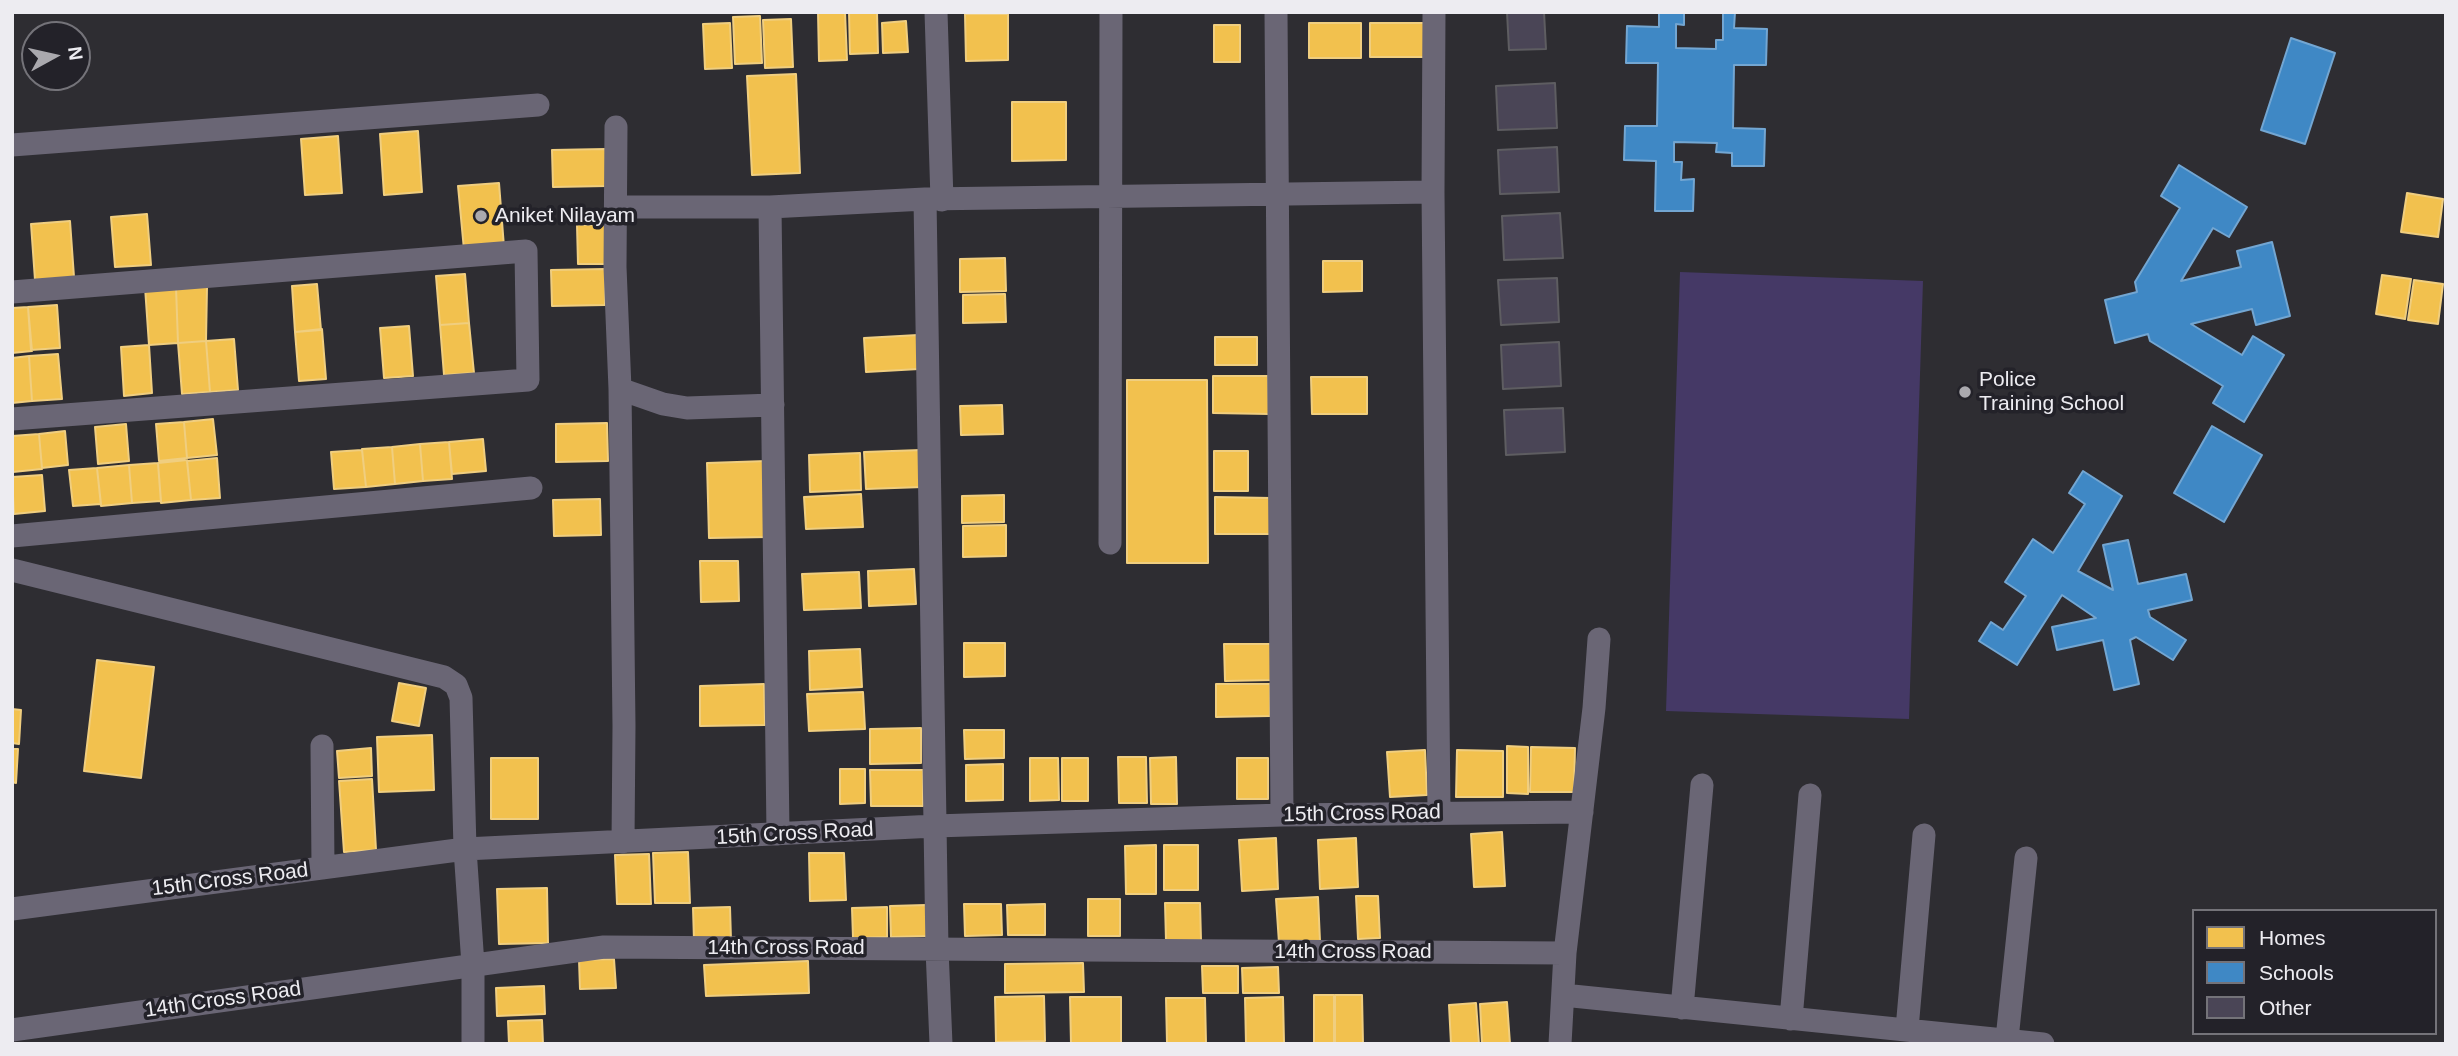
<!DOCTYPE html>
<style>
body{margin:0}
#map{position:relative;width:2458px;height:1056px;overflow:hidden;background:#2e2d32;font-family:Arial,sans-serif}
canvas{display:block}
.frame{position:absolute;inset:0;border:14px solid #edecf1;pointer-events:none}
.legend{position:absolute;left:2192px;top:909px;width:245px;height:126px;box-sizing:border-box;background:#232229;border:2px solid #747379;margin:0;padding:9px 12px;list-style:none;font-size:21px;color:#edecf1}
.legend li{display:flex;align-items:center;gap:14px;height:35px}
.legend b{width:35px;border:2px solid #747379}
.north{position:absolute;left:21px;top:21px;width:70px;height:70px;box-sizing:border-box;background:#232229;border:2px solid #747379;border-radius:50%;rotate:82deg;font-size:19px;font-weight:700;line-height:28px;text-align:center;color:#edecf1}
.north::after{content:'';display:block;margin:auto;width:24px;height:32px;background:#aaa9ae;clip-path:polygon(50% 0,100% 100%,50% 72%,0 100%)}
</style>
<div id="map">
<canvas width="2458" height="1056"></canvas>
<div class="frame"></div>
<ul class="legend">
<li><b style="height:19px;background:#f2c14e"></b>Homes</li>
<li><b style="height:19px;background:#3f88c5"></b>Schools</li>
<li><b style="height:19px;background:#4a4556"></b>Other</li>
</ul>
<div class="north">N</div>
</div>
<script>
const ctx = document.querySelector('canvas').getContext('2d');
ctx.lineJoin = 'round';
function fillPath(path, color) {
  ctx.fillStyle = color;
  ctx.fill(path, 'evenodd');
}
function strokePath(path, color, width, dash) {
  ctx.strokeStyle = color;
  ctx.lineWidth = width;
  ctx.lineCap = dash ? 'butt' : 'round';
  ctx.setLineDash(dash || []);
  ctx.stroke(path);
}
function write(font, color, halo, rows, align = 'center') {
  ctx.font = font + ' Arial,sans-serif';
  ctx.lineWidth = 7;
  ctx.setLineDash([]);
  ctx.textBaseline = 'middle';
  ctx.strokeStyle = halo;
  ctx.fillStyle = color;
  for (const [text, x, y, turn = 0] of rows) {
    ctx.save();
    ctx.translate(x, y);
    ctx.rotate((+turn || 0) * Math.PI / 180);
    ctx.textAlign = isNaN(turn) ? turn : align;
    if (halo) ctx.strokeText(text, 0, 0);
    ctx.fillText(text, 0, 0);
    ctx.restore();
  }
}
fillPath(new Path2D(`
 M1680,272L1923,281L1909,719L1666,711Z`), '#453966');
const homes = new Path2D(`
 M818,12H845L847,60L819,61Z
 M849,12H877L878,53L850,54Z
 M965,14H1008V60L966,61Z
 M760,16L762,63L735,64L733,17Z
 M791,19L793,67L765,68L763,20Z
 M906,21L908,52L883,53L882,23Z
 M730,23L732,68L705,69L703,24Z
 M1309,23H1361V58H1309Z
 M1370,23H1424V57H1370Z
 M1214,25H1240V62H1214Z
 M796,74L800,173L752,175L747,76Z
 M1012,102H1066V160L1012,161Z
 M418,131L422,192L384,195L380,134Z
 M338,136L342,193L305,195L301,139Z
 M606,149L607,186L553,187L552,150Z
 M499,183L504,247L464,250L458,186Z
 M2407,193L2443,199L2438,237L2401,232Z
 M147,214L151,265L115,267L111,217Z
 M70,221L74,277L35,280L31,224Z
 M577,225H607L608,264H578Z
 M1005,258L1006,291L960,292V259Z
 M1323,261H1362V291L1323,292Z
 M605,269V305L552,306L551,270Z
 M465,274L469,323L440,325L436,276Z
 M2382,275L2411,279L2405,319L2376,314Z
 M2414,280L2443,284L2438,324L2408,320Z
 M317,284L321,330L295,332L292,286Z
 M145,287H176L178,343L149,345Z
 M176,287H207L206,341L178,343Z
 M1005,294L1006,322L963,323V295Z
 M57,305L60,348L31,350L28,307Z
 M28,307L32,351L12,353V308Z
 M469,323L474,373L444,375L440,325Z
 M409,326L413,376L384,378L380,328Z
 M322,329L326,379L299,381L295,332Z
 M918,335L919,369L866,372L864,338Z
 M1215,337H1257V365H1215Z
 M234,339L238,390L210,392L206,341Z
 M206,341L210,392L182,394L178,343Z
 M149,345L152,393L124,396L121,347Z
 M58,354L62,399L32,401L29,356Z
 M29,356L32,401L12,403V358Z
 M1213,376H1268L1269,414L1213,413Z
 M1311,377H1367V414H1312Z
 M1127,380H1207L1208,563H1127Z
 M1002,405L1003,434L961,435L960,406Z
 M213,419L217,455L187,458L184,422Z
 M184,422L187,458L159,461L156,424Z
 M607,423L608,461L556,462V424Z
 M126,424L129,461L98,464L95,427Z
 M65,431L68,465L42,468L39,434Z
 M39,434L42,469L13,472L12,436Z
 M483,439L486,471L452,474L449,442Z
 M449,442L452,479L423,481L420,444Z
 M420,444L423,481L395,484L392,447Z
 M392,447L395,484L366,487L362,449Z
 M362,450L366,487L334,489L331,452Z
 M921,450L923,487L866,489L864,452Z
 M1214,451H1248V491H1214Z
 M860,453L861,490L810,492L809,455Z
 M217,458L220,498L191,500L187,461Z
 M187,460L191,500L161,503L158,463Z
 M767,461L769,537L709,538L707,463Z
 M158,463L161,501L132,503L129,465Z
 M129,465L132,503L101,506L97,468Z
 M97,468L101,504L73,506L69,470Z
 M42,475L45,511L14,514L12,477Z
 M861,494L863,527L806,529L804,497Z
 M1004,495V522L962,523V496Z
 M1215,497L1271,498L1272,534H1215Z
 M600,499L601,535L554,536L553,500Z
 M1006,525V556L963,557V526Z
 M700,561H738L739,601L701,602Z
 M914,569L916,604L869,606L868,571Z
 M859,572L861,608L804,610L802,574Z
 M964,643H1005V676L964,677Z
 M1224,644H1272V680L1225,681Z
 M860,649L862,687L810,690L809,651Z
 M97,660L154,667L141,778L84,771Z
 M399,683L426,688L419,726L392,721Z
 M764,684L765,725L700,726V686Z
 M1216,684H1270V716L1216,717Z
 M863,692L865,729L809,731L807,694Z
 M12,709L21,710L19,744L12,743Z
 M921,728V763L870,764V729Z
 M964,730H1004V758L965,759Z
 M432,735L434,790L379,792L377,737Z
 M1507,746L1528,747V794L1507,793Z
 M1531,747L1575,748L1574,792H1530Z
 M371,748L372,776L339,778L337,751Z
 M12,749H18L16,783L12,782Z
 M1425,750L1427,795L1390,797L1387,752Z
 M1457,750L1503,751V797H1456Z
 M1118,757H1146L1147,803H1119Z
 M1176,757L1177,804H1151L1150,758Z
 M491,758H538V819H491Z
 M1030,758H1058L1059,800L1030,801Z
 M1062,758H1088V801H1062Z
 M1237,758H1268V799H1237Z
 M1003,764V800L966,801V765Z
 M840,769H865V803L840,804Z
 M870,770H923V806H871Z
 M372,779L376,850L344,852L339,781Z
 M1502,832L1505,886L1474,887L1471,834Z
 M1276,838L1278,889L1242,891L1239,840Z
 M1356,838L1358,887L1320,889L1318,840Z
 M1156,845V894H1126L1125,846Z
 M1164,845H1198V890H1164Z
 M688,852L690,903H655L653,853Z
 M809,853H844L846,900L810,901Z
 M649,854L651,904H617L615,855Z
 M547,888L548,943L499,944L497,889Z
 M1356,896H1378L1380,938L1358,939Z
 M1318,897L1320,941L1279,943L1276,899Z
 M1088,899H1120V936H1088Z
 M1165,903H1200L1201,940L1166,941Z
 M964,904H1001L1002,935L965,936Z
 M1045,904V935H1008L1007,905Z
 M926,905L927,936L891,937L890,906Z
 M730,907L731,940L694,941L693,908Z
 M887,907V937L853,938L852,908Z
 M614,959L616,988L580,989L579,960Z
 M808,961L809,993L706,996L704,965Z
 M1083,963L1084,992L1005,993V964Z
 M1202,966H1238V993H1203Z
 M1278,967L1279,993H1243L1242,968Z
 M544,986L545,1014L497,1016L496,988Z
 M1314,995H1334V1044H1314Z
 M1335,995H1362L1363,1044H1335Z
 M1044,996L1045,1041L996,1042L995,997Z
 M1070,997H1121V1044H1071Z
 M1283,997L1284,1043L1246,1044L1245,998Z
 M1166,998H1205L1206,1043H1167Z
 M1507,1002L1510,1044H1482L1480,1004Z
 M1476,1003L1479,1044H1451L1449,1005Z
 M542,1020L543,1044H509L508,1021Z`);
fillPath(homes, '#f2c14e');
strokePath(homes, '#f0ce7f', 2);
const schools = new Path2D(`
 M1659,12H1684V25L1676,24V48L1716,49V40H1723V12H1735L1734,28L1767,29L1766,65H1734L1733,128L1765,129L1764,166H1732V153L1716,152L1717,143L1674,142V162H1682L1681,180L1694,179L1693,211H1655L1656,161L1624,160L1625,126H1657L1658,63H1626L1627,26L1659,27Z
 M2291,38L2335,53L2305,144L2261,130Z
 M2179,165L2247,207L2229,237L2213,228L2181,281L2241,267L2237,251L2272,242L2290,316L2256,325L2252,309L2191,324L2242,355L2253,336L2284,355L2244,422L2213,403L2223,386L2150,341L2148,334L2115,343L2105,300L2137,292L2135,282L2180,208L2161,196Z
 M2212,426L2262,455L2224,522L2174,493Z
 M2083,471L2122,496L2078,571L2113,590L2103,545L2128,540L2138,584L2186,574L2192,600L2148,610L2150,617L2186,640L2173,660L2136,637L2130,640L2139,684L2114,690L2103,640L2057,650L2052,627L2096,618L2062,595L2017,665L1979,641L1991,622L2003,630L2026,596L2005,582L2033,539L2053,553L2085,504L2069,493Z`);
fillPath(schools, '#3f88c5');
strokePath(schools, '#73a6d2', 2);
const building = new Path2D(`
 M1507,12H1544L1546,49L1509,50Z
 M1555,83L1557,128L1498,130L1496,86Z
 M1557,147L1559,192L1500,194L1498,150Z
 M1560,213L1563,258L1504,260L1502,216Z
 M1557,278L1559,322L1501,325L1498,280Z
 M1559,342L1561,386L1503,389L1501,345Z
 M1563,408L1565,452L1506,455L1504,410Z`);
fillPath(building, '#4a4556');
strokePath(building, '#5e5d61', 2);
strokePath(new Path2D(`
 M936,12L942,200
 M1276,12L1282,815
 M1434,12L1433,192L1439,813
 M616,127L615,267L620,389L624,726L623,842
 M12,145L538,105
 M925,199L937,949L941,1044
 M616,207H770L925,199L1433,192
 M770,207L778,834
 M12,292L526,251L528,380L12,419
 M620,389L663,404L687,408L773,405
 M12,536L531,488
 M1110,543L1111,12
 M12,570L444,677L456,685L461,698L465,849L473,965V1044
 M322,746L323,868
 M12,909L465,849L935,826L1282,815L1582,812
 M1563,995L2043,1044
 M1682,1008L1702,785
 M1791,1019L1810,795
 M1907,1029L1924,835
 M12,1030L604,947L1565,953
 M2007,1039L2026,858
 M1560,1044L1565,953L1594,708L1599,639`), '#6a6675', 23);
for (const [x, y, r, color] of [
 [481,216,7,"#aaa9ae"],
 [1965,392,7,"#aaa9ae"]
]) {
  const dot = new Path2D();
  dot.arc(x, y, r, 0, 2 * Math.PI);
  ctx.fillStyle = color;
  ctx.fill(dot);
  strokePath(dot, '#232229', 2.5);
}
write('21px', '#edecf1', '#232229', [
 ["Aniket Nilayam",495,216],
 ["Police",1979,380],
 ["Training School",1979,404]
], 'left');
write('21px', '#edecf1', '#232229', [
 ["15th Cross Road",1362,814,-1],
 ["15th Cross Road",795,834,-3],
 ["15th Cross Road",230,880,-7],
 ["14th Cross Road",786,948],
 ["14th Cross Road",1353,952],
 ["14th Cross Road",223,1000,-8]
]);
</script>
